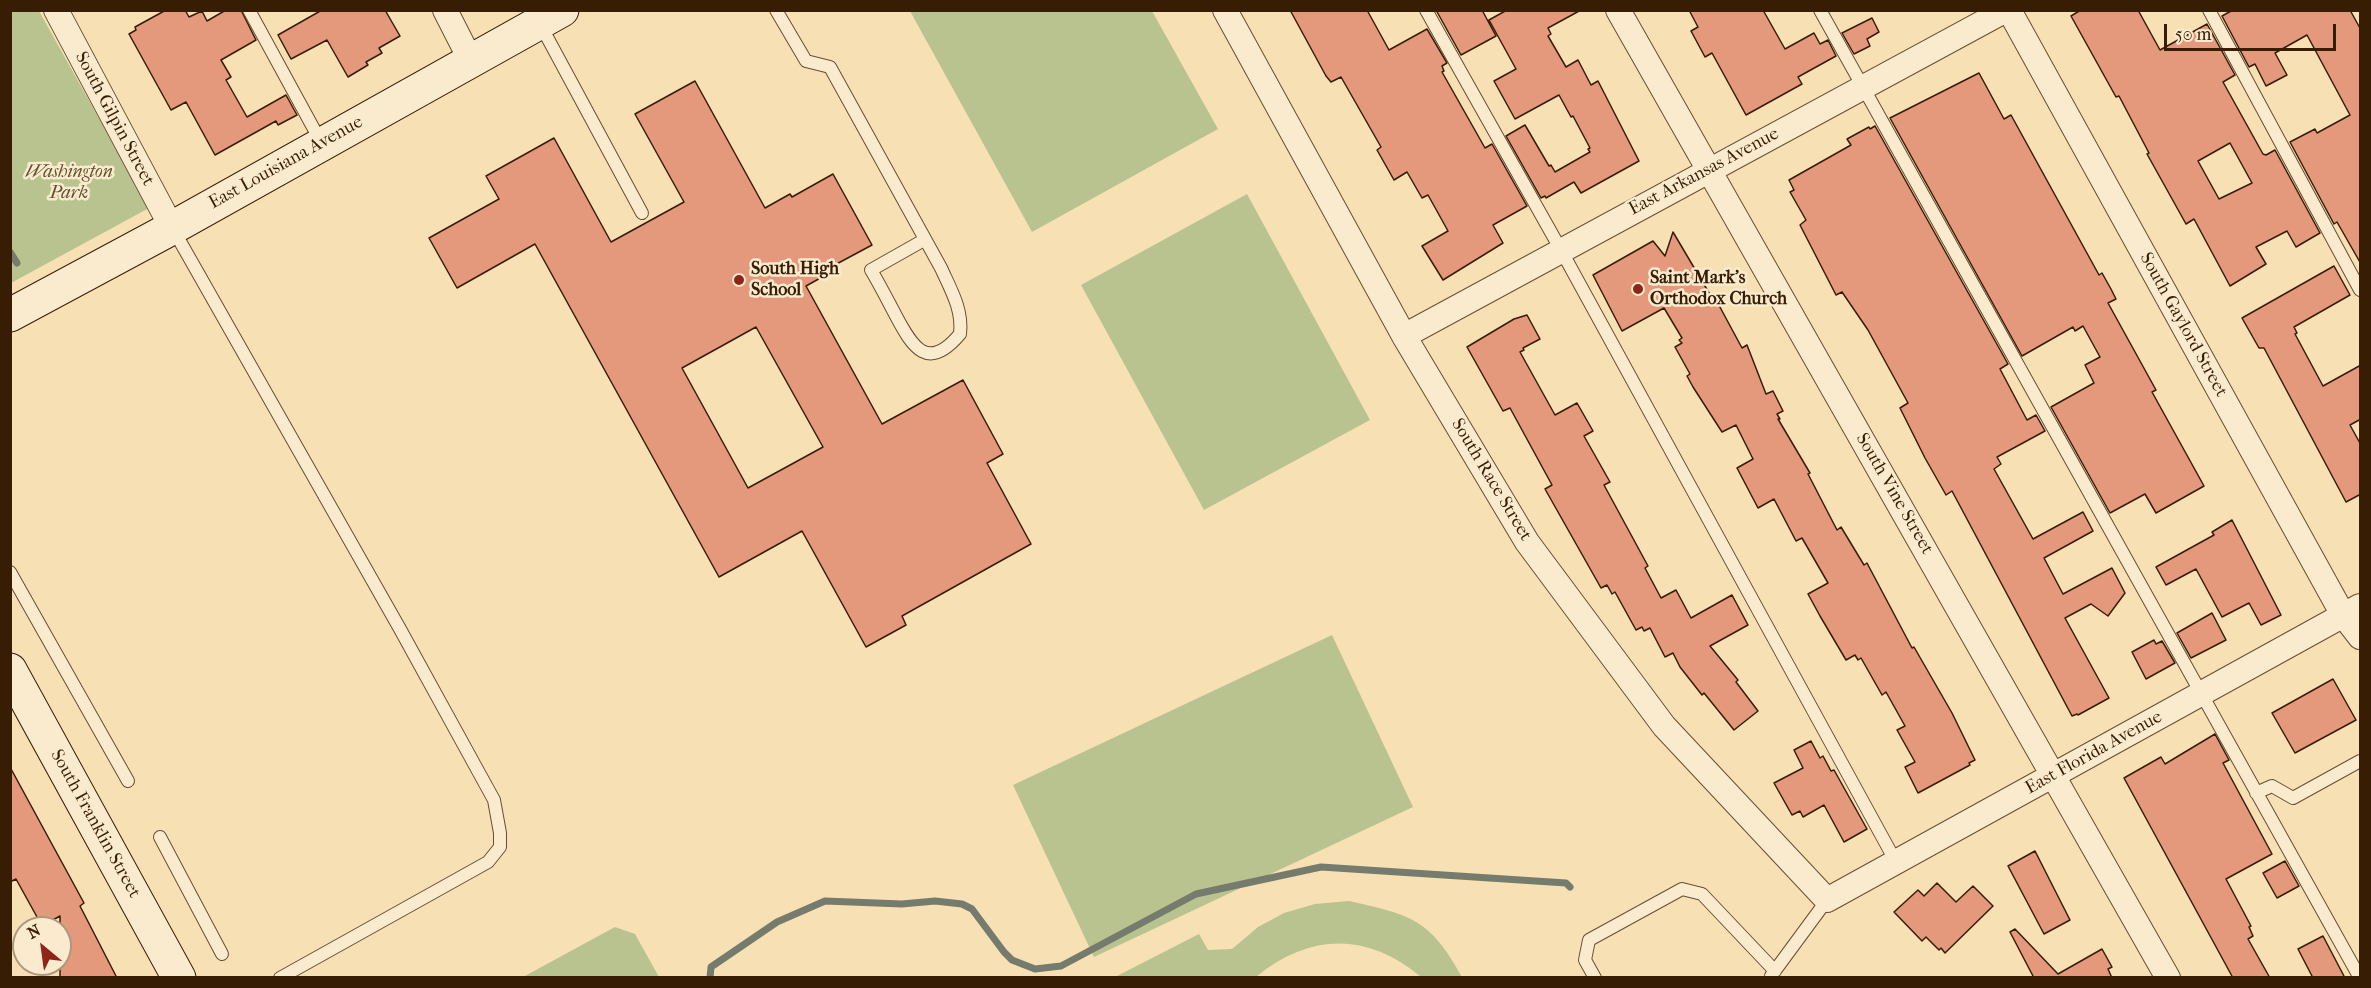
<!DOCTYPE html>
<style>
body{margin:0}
#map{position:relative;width:2371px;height:988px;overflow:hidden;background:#f8e0b5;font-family:"IM FELL French Canon",serif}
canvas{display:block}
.frame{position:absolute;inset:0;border:12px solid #381d05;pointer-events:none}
.north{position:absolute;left:12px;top:916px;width:60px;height:60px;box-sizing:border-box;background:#faebcf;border:2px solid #ac997e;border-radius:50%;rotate:331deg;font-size:16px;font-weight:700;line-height:24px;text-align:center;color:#381d05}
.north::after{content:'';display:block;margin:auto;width:21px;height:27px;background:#8f2418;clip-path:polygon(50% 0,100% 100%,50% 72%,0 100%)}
.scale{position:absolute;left:2164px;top:24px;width:172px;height:27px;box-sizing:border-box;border:3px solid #381d05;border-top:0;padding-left:8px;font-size:18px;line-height:21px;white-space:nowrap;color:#381d05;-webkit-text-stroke:4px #faebcf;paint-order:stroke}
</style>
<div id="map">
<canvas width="2371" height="988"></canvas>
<div class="frame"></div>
<div class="north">N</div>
<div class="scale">50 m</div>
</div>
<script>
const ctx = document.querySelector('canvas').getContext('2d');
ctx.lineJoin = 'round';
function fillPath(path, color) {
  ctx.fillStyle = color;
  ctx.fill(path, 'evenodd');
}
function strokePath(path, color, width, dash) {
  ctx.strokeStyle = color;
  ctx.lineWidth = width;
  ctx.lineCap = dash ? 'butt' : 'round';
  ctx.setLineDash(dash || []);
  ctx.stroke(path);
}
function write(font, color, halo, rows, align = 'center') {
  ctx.font = font + ' "IM FELL French Canon",serif';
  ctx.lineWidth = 5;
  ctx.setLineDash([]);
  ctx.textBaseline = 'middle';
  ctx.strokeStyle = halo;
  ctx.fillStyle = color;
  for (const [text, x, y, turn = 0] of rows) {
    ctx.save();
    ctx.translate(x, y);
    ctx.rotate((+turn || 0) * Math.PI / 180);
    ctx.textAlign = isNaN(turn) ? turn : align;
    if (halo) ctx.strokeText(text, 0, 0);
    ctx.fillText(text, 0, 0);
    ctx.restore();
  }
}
fillPath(new Path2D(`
 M11,11H39L149,208L11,283Z
 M910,11H1152L1218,129L1032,232Z
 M1247,194L1370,420L1204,510L1081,285Z
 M1332,635L1413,807L1094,957L1013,785Z
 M1349,901C1412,915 1430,919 1462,977H1421C1367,932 1310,933 1256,977H1115L1199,934L1208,950L1232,949L1258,927L1284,913L1315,904Z
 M615,927L635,934L659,977H523Z`), '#b9c390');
strokePath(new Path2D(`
 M10,252L17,263
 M710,978L711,967L777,922L825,901L902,904L935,901L962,904L972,909L1004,952L1012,960L1035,969L1061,966L1196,894L1321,867L1566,883L1570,887`), '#757c6d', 7);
const building = new Path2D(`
 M166,10H185L189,17L202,11L207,21L226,10H241L256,40L221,60L231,77L226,80L247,117L286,95L297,115L278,125L276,121L215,155L186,102L171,110L129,34L136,30L135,27Z
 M322,10H385L400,36L379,48L382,53L366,62L368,65L348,77L327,40L291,59L278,35Z
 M1290,10H1367L1389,50L1427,29L1447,63L1442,66L1444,71L1442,72L1459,102L1485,148L1492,144L1527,206L1493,225L1503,243L1443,280L1422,246L1448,231L1428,195L1422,198L1407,172L1394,180L1377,150L1381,147L1341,77L1331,82L1326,76Z
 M1436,10H1482L1496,36L1461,55Z
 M1507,10H1581L1548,28L1551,34L1548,36L1566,67L1578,60L1591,85L1598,81L1639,161L1581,193L1574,182L1546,198L1545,196L1541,198L1506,136L1525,125L1549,166L1551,165L1555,172L1590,152L1588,149L1590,148L1573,116L1571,117L1559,95L1515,119L1494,81L1516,69L1489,20Z
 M1689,10H1763L1785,49L1814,33L1820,44L1828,40L1836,56L1798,77L1802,84L1746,115L1712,53L1705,57L1691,31L1698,27Z
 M2081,10H2138L2160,50L2207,24L2235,75L2223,82L2263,154L2266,155L2275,150L2320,233L2296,247L2287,231L2256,247L2266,264L2230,286L2194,219L2186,224L2147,154L2149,153L2119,96L2116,97L2071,16ZM2230,143L2252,183L2219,199L2198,161Z
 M2233,10H2350L2361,30V264L2337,222L2334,224L2290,142L2315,129L2317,133L2350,115L2307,35L2275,53L2287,75L2266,86L2255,64L2249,67L2222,16Z
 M1872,18L1879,32L1867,39L1870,46L1854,54L1842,33Z
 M1979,73L2004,119L2011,115L2099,275L2102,273L2111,289L2116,299L2108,303L2156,390L2152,392L2204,486L2156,513L2145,494L2110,513L2051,407L2094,383L2085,365L2100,357L2083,326L2075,331L2073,327L2022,356L1890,118Z
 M695,81L765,208L790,194L792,197L833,174L872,245L831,267L833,271L806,286L882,424L963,380L1003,454L987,463L1031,544L902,616L906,625L866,647L802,531L719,577L535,244L457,288L429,238L499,199L486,176L554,138L611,242L684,202L635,114ZM756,327L823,447L748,488L682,368Z
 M1875,126L2008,364L2000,369L2027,420L2036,415L2045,431L1997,457L2001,464L1994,469L2033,539L2083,512L2093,531L2044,558L2063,594L2112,568L2125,593L2108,616L2091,604L2065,618L2109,698L2078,715L2077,714L2072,716L1952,491L1946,495L1925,458L1900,408L1908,403L1868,330L1842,292L1836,295L1800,225L1806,220L1790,192L1794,190L1789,180L1851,145L1847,139L1869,127L1870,129Z
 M1673,232L1712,298L1714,296L1742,348L1747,345L1766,394L1773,391L1783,411L1777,414L1780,419H1778L1810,473L1808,474L1837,530L1841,527L1864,565L1867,563L1912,648L1914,647L1952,713L1975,760L1969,763L1970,765L1918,793L1905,767L1915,762L1897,730L1905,726L1886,692L1882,695L1861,658L1858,660L1855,655L1846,660L1820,616L1808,594L1828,583L1802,538L1796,541L1774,499L1758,508L1737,468L1753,459L1736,425L1722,432L1693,387L1687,376L1690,374L1675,347L1682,343L1679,340L1682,338L1664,308L1622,331L1593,275L1653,241L1665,256Z
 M2334,266L2350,295L2294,327L2297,333L2295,334L2323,386L2361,365V419L2350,425L2361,445V494L2346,502L2264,348H2259L2242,318Z
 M1527,315L1540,339L1523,348L1524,350L1520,352L1555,415L1577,403L1593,431L1584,436L1610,482L1604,485L1648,566L1645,568L1661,598L1676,590L1691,618L1732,595L1748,625L1710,646L1738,680L1736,682L1758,711L1734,730L1704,693L1702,695L1680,667L1673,653L1665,657L1650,628L1644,631L1642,627L1636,630L1615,592L1612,594L1607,585L1601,588L1545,489L1552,485L1510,408L1503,411L1467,347L1514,319Z
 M2232,520L2281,615L2261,625L2249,603L2222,617L2196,569L2166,585L2156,567L2214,535L2212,532Z
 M2212,613L2226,640L2191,658L2177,633Z
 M2154,640L2156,644L2162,641L2175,663L2146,679L2132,652Z
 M2333,679L2356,720L2295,753L2272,713Z
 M2215,734L2229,760L2223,763L2272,854L2226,879L2251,926L2249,927L2253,936L2248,939L2270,978H2233L2124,778L2161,757L2165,764Z
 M1811,741L1820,758L1823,756L1831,771L1834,770L1867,829L1844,842L1824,805L1803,817L1800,811L1792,815L1774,783L1803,768L1794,750Z
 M10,767L84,903L80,906L117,978H60V916L42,926L16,879L10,882Z
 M2035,851L2070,920L2044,934L2008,866Z
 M2285,861L2299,886L2277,898L2263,873Z
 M1937,883L1956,902L1973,886L1993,906L1945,953L1941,948L1939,950L1926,937L1922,941L1894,912L1918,890L1924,896Z
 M2015,929L2058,974L2102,949L2112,967L2108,969L2112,978H2034L2010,932Z
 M2323,936L2345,978H2313L2298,949Z`);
fillPath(building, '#e4987c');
strokePath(building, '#381d05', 1.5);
const lane = new Path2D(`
 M249,10L321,142
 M776,10L806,61L830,67L941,268C951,290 963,310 960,334C928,372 913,348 896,316C888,301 880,285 871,270L924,240
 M1426,10L1561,250L1896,862
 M1820,10L2360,978
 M2209,10L2360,290
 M540,24L642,213
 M173,229L400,629L494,800L500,833V847L488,862L280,978
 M10,572L128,781
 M2256,793L2272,786L2293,798L2360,761
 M160,837L222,954
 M1771,976L1827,900
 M1595,978L1585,960L1589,940L1682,889L1702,894L1775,971`);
const street = new Path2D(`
 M56,10L172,228
 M445,10L471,61
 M1225,10L1404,336L1527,542L1664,726L1827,900L2360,606
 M1618,10L2168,978
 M2009,10L2343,615L2360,637
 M1404,336L2006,10`);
const secondary = new Path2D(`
 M10,315L172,228L562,10
 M10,670L179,978`);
strokePath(lane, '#684e31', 14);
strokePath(street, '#684e31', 26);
strokePath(secondary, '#381d05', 35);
strokePath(lane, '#faebcf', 12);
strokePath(street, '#faebcf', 24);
strokePath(secondary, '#faebcf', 33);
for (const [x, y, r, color] of [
 [739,280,6,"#8f2418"],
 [1638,289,6,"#8f2418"]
]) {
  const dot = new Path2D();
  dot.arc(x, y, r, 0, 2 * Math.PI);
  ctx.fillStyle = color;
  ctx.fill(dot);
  strokePath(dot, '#faebcf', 2);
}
write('18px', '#381d05', '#faebcf', [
 ["South Gilpin Street",114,119,62],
 ["East Louisiana Avenue",286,163,-29],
 ["East Arkansas Avenue",1704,172,-28],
 ["South Gaylord Street",2183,325,61],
 ["South Race Street",1491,480,59],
 ["South Vine Street",1894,494,60],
 ["East Florida Avenue",2094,753,-29],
 ["South Franklin Street",95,824,61]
]);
write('italic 18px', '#5f4f2f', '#faebcf', [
 ["Washington",69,173],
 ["Park",69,194]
]);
write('bold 18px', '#381d05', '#faebcf', [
 ["South High",751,270],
 ["School",751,291],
 ["Saint Mark's",1650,279],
 ["Orthodox Church",1650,300]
], 'left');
</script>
